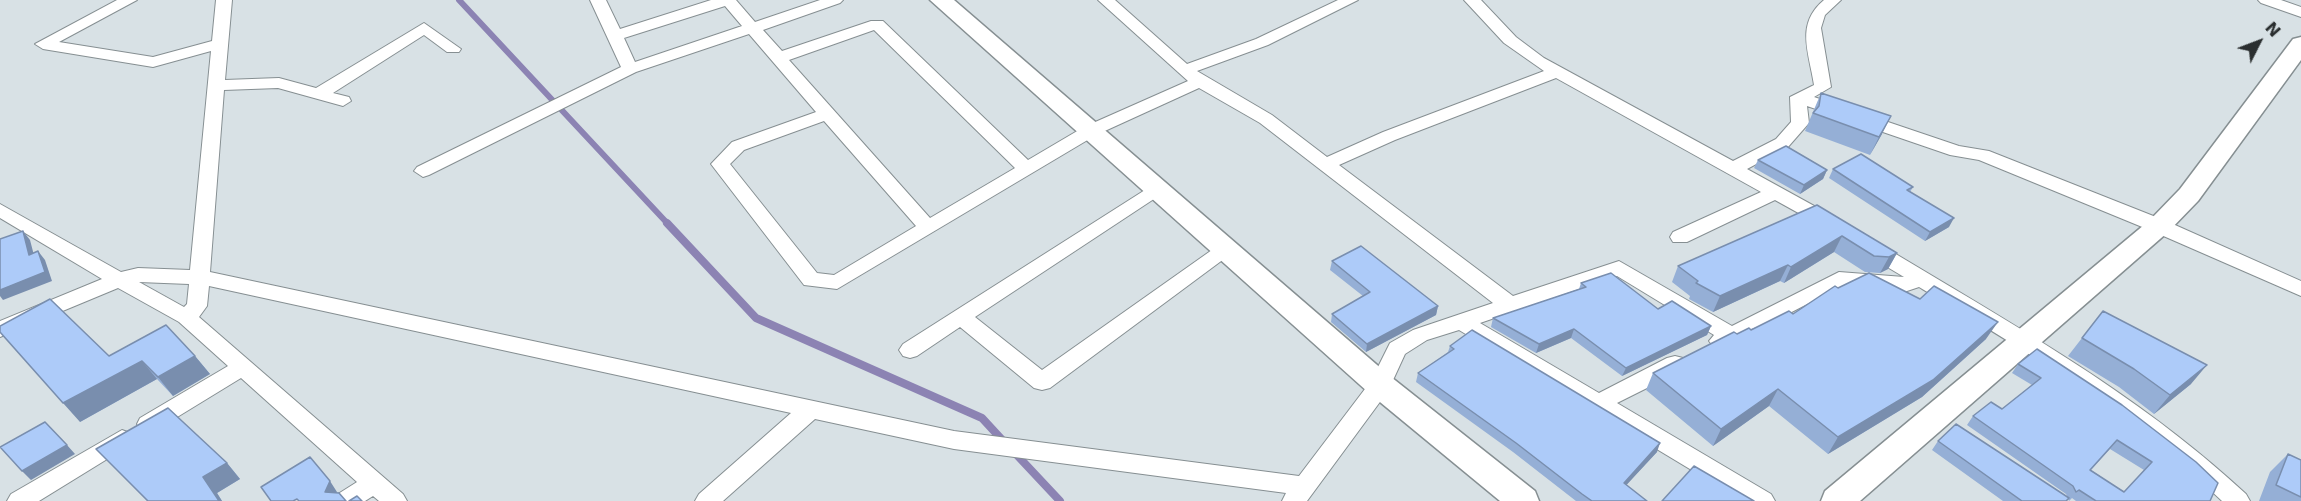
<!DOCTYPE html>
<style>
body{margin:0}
#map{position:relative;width:2301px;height:501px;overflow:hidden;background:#d8e1e5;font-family:"DejaVu Sans",sans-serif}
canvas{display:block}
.north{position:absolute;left:2229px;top:12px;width:60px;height:60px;-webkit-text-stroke:4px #d8e1e5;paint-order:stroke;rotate:48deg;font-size:16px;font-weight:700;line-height:24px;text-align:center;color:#2a2e2f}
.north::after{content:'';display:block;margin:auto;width:21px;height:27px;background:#2a2e2f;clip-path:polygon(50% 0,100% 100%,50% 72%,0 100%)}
</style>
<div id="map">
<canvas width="2301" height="501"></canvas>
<div class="north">N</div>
</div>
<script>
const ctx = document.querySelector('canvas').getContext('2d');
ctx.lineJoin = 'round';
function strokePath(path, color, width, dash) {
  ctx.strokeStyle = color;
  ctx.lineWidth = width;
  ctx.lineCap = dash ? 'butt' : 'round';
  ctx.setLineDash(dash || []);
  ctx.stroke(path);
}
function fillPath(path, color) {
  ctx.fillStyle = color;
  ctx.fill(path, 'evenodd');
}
strokePath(new Path2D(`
 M459,0L668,224`), '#8c83b3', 6);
strokePath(new Path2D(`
 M667,223L756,318L982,418L1005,443
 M1015,453L1060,501`), '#8c83b3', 8);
const street = new Path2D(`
 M117,0H137L59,42L153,57L212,41L216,0H232L225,80L279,78L316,88L424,23L461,49L459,52H447L424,35L333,93L349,97L351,101L343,106L278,88L224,90L210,272L954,431L1299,476L1371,381L1390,343L1413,330L1493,303L1260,123L1199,88L1096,135L837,289L804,285L711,164L732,142L816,112L749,34L636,72L429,175L423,177L414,171L417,167L621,67L590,0H606L620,29L711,0H736L755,22L820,0H843L840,3L763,30L782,51L871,21H883L1028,160L1084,127L1188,81L1098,0H1115L1187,64L1256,39L1338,0H1358L1268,45L1197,71L1272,115L1327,157L1383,132L1544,71L1504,43L1464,0H1481L1516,37L1544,58L1733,161L1776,139L1791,122L1790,97L1814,85C1809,52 1795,24 1824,0H1841L1825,15L1821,28L1831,87L1814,97L1959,146L1989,151L2166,221L2301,281V296L2152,231L1979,160L1950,155L1807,106L1809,123L1788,147L1747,169L1836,218L1839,222L1836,226H1822L1775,200L1687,242H1673L1670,237L1673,232L1761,192L1556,78L1395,140L1339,165L1513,296L1619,261L1732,326L1839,272L1904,277L1862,252L1859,247L1862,242H1876C2006,321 2134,390 2246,494L2250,501H2222C2132,414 2026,351 1919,287L1901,293L1842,286L1720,349L1713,346L1709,341L1714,335L1617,276L1480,323L1599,393L1667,358L1675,356L1683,358L1686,364L1683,370L1617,403L1771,494L1775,501H1743L1459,330L1427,340L1405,354L1388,391L1307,501H1282L1286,493L954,449L815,419L723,501H695L699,494L791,413L209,286L207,306L199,317L403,494L407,501H379L373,496L365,501H334L338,494L357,482L241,378L156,430L148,433L140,430L137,424L140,418L228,366L179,322L118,288L0,337V321L102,279L0,218V204L121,272L138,268L190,270L211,51L153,67L43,49L35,44ZM725,6L742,26L635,62L624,38ZM874,30L1015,168L930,218L789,60ZM824,121L916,226L834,275L817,273L730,164L744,150ZM139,282L189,284L187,304L184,307Z
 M2258,0H2281L2301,7V17L2261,3Z
 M1156,183L1165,189L1163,193L975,317L1042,370L1219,245H1233L1236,250L1050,388L1042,390L1034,388L960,327L917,356L910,358L903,356L899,350L903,344Z
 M122,430L130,433L133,439L130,445L39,501H7L11,494Z`);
const secondary = new Path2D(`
 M930,0H954L1391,377L1535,491L1539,501H1500L1369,393Z
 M2301,37V60L2198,201L2168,232L1860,501H1821L1825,491L2150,220L2180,189L2293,39Z`);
strokePath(street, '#868f92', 2);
strokePath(secondary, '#868f92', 3);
fillPath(street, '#fff');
fillPath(secondary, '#fff');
fillPath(new Path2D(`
 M1821,93L1882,134L1870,155L1805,131Z
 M1758,160L1827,170L1823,179L1800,194L1754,168Z
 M1833,169L1913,187L1910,192L1949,227L1925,241L1829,178Z
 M1817,205L1897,253L1888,269L1880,273L1865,272L1834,252L1784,283L1780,281L1713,312L1689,299L1690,296L1672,282L1678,266Z
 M1332,261L1438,306L1436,315L1366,352L1331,322L1332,314L1363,296L1330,270Z
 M1581,283L1658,309L1711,326L1707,335L1622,376L1571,338L1536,353L1491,327L1493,318L1579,289Z
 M1838,288L1986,339L1922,397L1828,454L1769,406L1713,446L1646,390L1653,373L1737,334L1793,314Z
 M2103,311L2191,384L2154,414L2119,387L2068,356Z
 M1450,346L1657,452L1626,485L1647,501H1576L1513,452L1416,382L1418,373L1448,352Z
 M2037,349L2210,501H2076L2072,498L2069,501L2068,499L2067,501H2003L1932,450L1938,441L2068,498L2066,494L1967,425L1973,416L2002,409L2032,385L2012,373L2018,364ZM2110,449L2144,470L2124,492L2091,470Z
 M109,356H195L210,374L173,396L157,379L80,422Z
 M96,449L227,463L240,479L217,493L222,501H147Z
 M2288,454L2301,460V501H2259L2270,472Z`), '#95afd6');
fillPath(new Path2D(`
 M1891,116L1882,134L1870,155L1879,137Z
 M1827,170L1823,179L1800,194L1804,185Z
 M1954,218L1949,227L1925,241L1930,232Z
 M23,231L30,240L36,263L29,255Z
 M1842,236L1834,252L1784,283L1791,267Z
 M38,251L45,260L52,281L3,300L0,296V290Z
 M1897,253L1888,269L1880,273L1889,257Z
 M1788,265L1780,281L1713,312L1720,296Z
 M1438,306L1436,315L1366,352L1367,344Z
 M1998,322L1986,339L1922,397L1828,454L1838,437Z
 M1711,326L1707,335L1622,376L1626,368Z
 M1574,329L1571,338L1536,353L1539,344Z
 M195,356L210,374L173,396L158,377Z
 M142,361L157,379L80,422L63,403Z
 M2207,365L2191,384L2154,414L2170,395Z
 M1778,389L1769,406L1713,446L1721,429Z
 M1660,443L1657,452L1620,492L1624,483Z
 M67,445L75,454L31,480L22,471Z
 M227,463L240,479L217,493L222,501H219L203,477Z
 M330,481L337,492L333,501L325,492Z`), '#798eae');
const building = new Path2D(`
 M1821,93L1891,116L1879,137L1813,113L1819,106Z
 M1786,146L1827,170L1804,185L1758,160Z
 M1861,154L1913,187L1907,190L1954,218L1930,232L1833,169Z
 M1817,205L1897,253L1889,257L1874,256L1842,236L1791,267L1788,265L1720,296L1696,283L1698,281L1678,266Z
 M23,231L29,255L38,251L45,272L0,290V239Z
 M1361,246L1438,306L1367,344L1332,314L1370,292L1332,261Z
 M1611,273L1658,309L1672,301L1711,326L1626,368L1574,329L1539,344L1493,318L1586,287L1581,283Z
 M1869,273L1920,299L1934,286L1998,322L1933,380L1838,437L1778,389L1721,429L1653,373L1734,332L1737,334L1749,328L1751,330L1789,311L1793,314L1835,286L1838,288Z
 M50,299L109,356L166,325L195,356L158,377L142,361L63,403L0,332V326Z
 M2103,311L2207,365L2170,395L2134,369L2082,338Z
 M1472,330L1660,443L1624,483L1647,501H1592L1582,494L1516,443L1418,373L1454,349L1450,346Z
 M2037,349L2122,405L2196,462L2218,483L2210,501H2096L2079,490L2076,492L2073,486L1973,416L1991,402L2002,409L2041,378L2018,364ZM2117,440L2152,462L2124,492L2090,470Z
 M168,408L227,463L203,477L219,501H148L96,449Z
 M45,422L67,445L22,471L0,447Z
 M1956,424L2069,498L2066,501H2022L1938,441Z
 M2288,454L2301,460V497L2276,485Z
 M310,457L330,481L325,492L339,493L346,501H299L297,499L293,501H271L261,487Z
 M1694,466L1754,501H1662Z
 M357,496L362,501H349Z`);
fillPath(building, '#adcbf9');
strokePath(building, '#798eae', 1.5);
</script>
